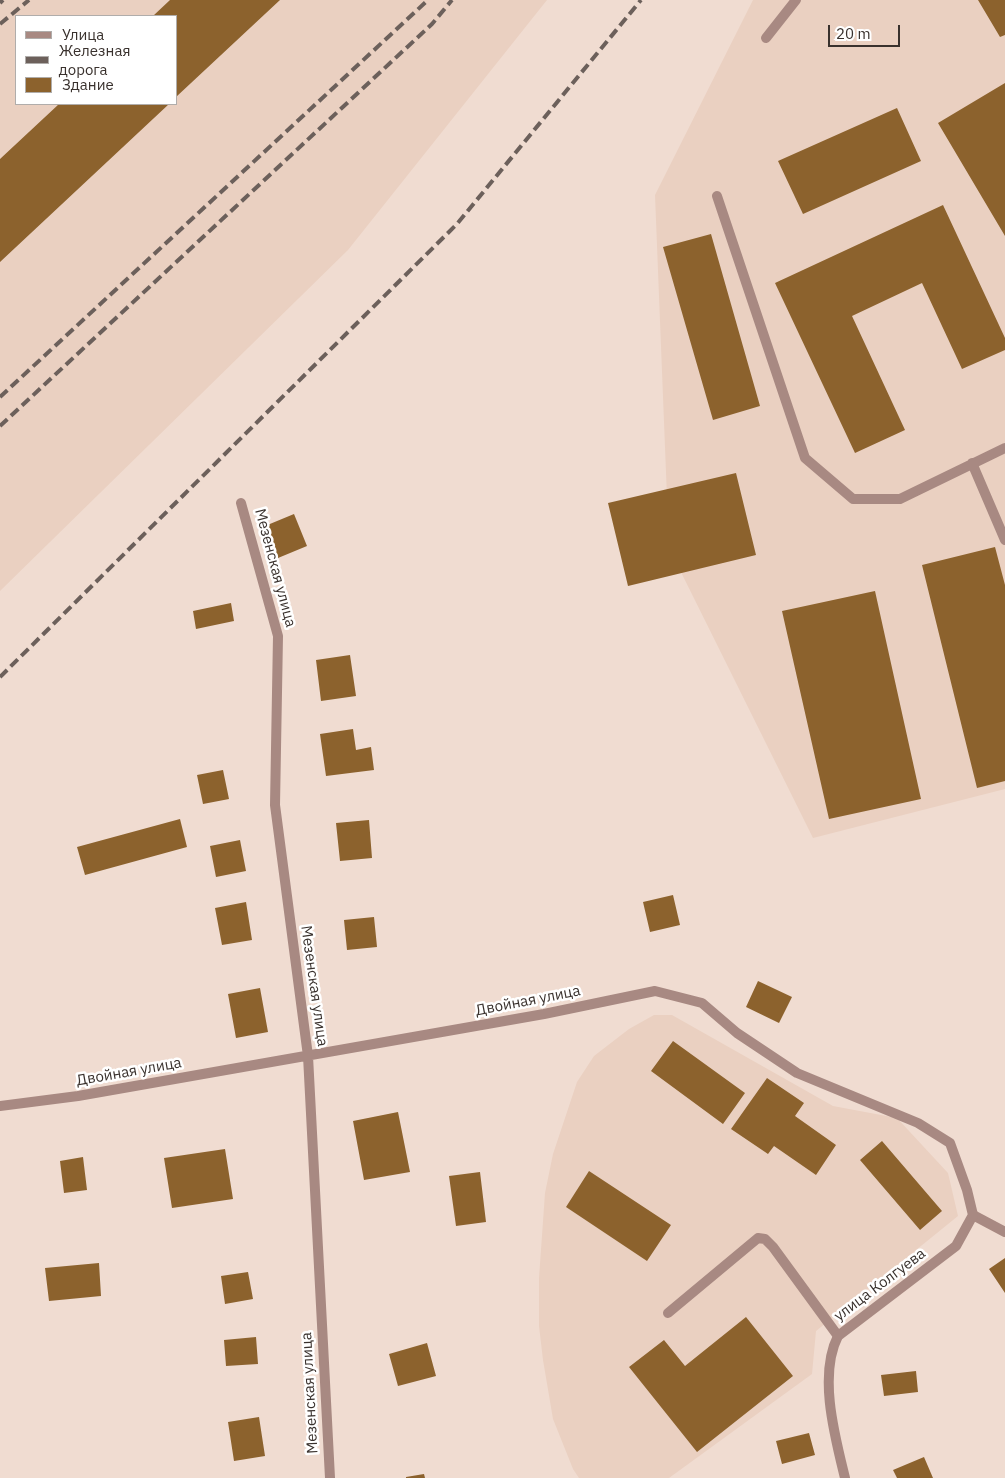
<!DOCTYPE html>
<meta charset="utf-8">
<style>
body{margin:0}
#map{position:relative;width:1005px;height:1478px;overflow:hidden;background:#f0dcd1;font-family:"IBM Plex Sans",sans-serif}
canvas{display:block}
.legend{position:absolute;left:15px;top:15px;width:162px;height:90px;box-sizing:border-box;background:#fff;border:1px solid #b0adab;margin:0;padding:6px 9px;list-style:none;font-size:15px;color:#39312d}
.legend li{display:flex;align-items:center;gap:10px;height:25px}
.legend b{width:25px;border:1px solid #b0adab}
.scale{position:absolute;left:828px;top:25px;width:72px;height:22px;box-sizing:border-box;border:2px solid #39312d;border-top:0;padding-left:6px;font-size:15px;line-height:18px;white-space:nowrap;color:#39312d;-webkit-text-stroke:4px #fff;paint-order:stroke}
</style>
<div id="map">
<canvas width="1005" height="1478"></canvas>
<ul class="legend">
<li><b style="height:6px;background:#a88982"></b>Улица</li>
<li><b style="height:6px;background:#6c605b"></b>Железная дорога</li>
<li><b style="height:14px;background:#8c622d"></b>Здание</li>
</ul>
<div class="scale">20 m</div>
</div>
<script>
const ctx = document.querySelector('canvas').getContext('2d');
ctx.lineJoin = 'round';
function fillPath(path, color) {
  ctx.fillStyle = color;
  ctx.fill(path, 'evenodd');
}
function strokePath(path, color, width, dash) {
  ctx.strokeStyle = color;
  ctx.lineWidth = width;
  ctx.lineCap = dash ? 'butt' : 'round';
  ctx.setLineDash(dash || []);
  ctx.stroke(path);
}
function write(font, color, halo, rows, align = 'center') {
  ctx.font = font + ' "IBM Plex Sans",sans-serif';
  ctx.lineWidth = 5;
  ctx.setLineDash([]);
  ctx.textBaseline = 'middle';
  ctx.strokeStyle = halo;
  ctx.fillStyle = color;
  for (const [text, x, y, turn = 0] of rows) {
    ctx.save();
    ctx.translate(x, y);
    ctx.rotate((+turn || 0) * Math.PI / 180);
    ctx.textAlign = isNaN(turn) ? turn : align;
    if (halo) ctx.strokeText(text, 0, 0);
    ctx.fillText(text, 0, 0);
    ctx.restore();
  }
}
fillPath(new Path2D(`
 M0,0H547L348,250L0,591ZM16,16H176V104H16Z
 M753,0H1005V789L813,838L669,548L655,195Z
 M654,1015H672L833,1106L897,1118L948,1173L958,1216L816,1331L812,1374L669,1478H579L573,1469L553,1419L543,1360L539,1326V1278L545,1193L553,1154L577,1082L594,1056L629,1029Z`), '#ead0c1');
fillPath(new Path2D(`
 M170,0H280L176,97V16H153Z
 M978,0H1005V35L1000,37Z
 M1005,83V236L938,123Z
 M59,104H169L0,262V159Z
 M897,108L921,161L803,214L778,161Z
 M943,205L1005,338V350L962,369L922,283L852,316L905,430L855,453L775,283Z
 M711,234L760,406L713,420L663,247Z
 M736,473L756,555L628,586L608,503Z
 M294,514L307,546L278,558L265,526Z
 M995,547L1005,585V781L977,788L922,565Z
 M875,591L921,799L829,819L782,611Z
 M231,603L234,621L196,629L193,611Z
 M350,655L356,696L321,701L316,660Z
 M353,729L356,750L371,747L374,770L326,776L320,734Z
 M223,770L229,799L203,804L197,775Z
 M180,819L187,847L85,875L77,847Z
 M369,820L372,858L340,861L336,823Z
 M240,840L246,871L216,877L210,846Z
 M673,895L680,925L650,932L643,902Z
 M246,902L252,940L222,945L215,908Z
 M374,917L377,947L347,950L344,920Z
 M758,981L792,997L779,1023L746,1007Z
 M260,988L268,1032L236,1038L228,994Z
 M673,1041L745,1093L723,1124L651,1071Z
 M767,1078L804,1103L795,1116L836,1145L816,1175L774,1146L768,1154L731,1129Z
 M398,1112L410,1172L364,1180L353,1121Z
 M882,1141L942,1211L920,1230L860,1160Z
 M225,1149L233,1199L172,1208L164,1158Z
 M83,1157L87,1190L64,1193L60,1161Z
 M589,1171L671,1225L647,1261L566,1207Z
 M480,1172L486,1222L456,1226L449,1176Z
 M1005,1258V1293L989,1269Z
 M99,1263L101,1296L49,1301L45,1268Z
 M248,1272L253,1299L225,1304L221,1276Z
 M746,1317L793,1376L697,1452L629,1367L664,1340L685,1366Z
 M256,1337L258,1364L226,1366L224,1340Z
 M427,1343L436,1376L398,1386L389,1354Z
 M916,1371L918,1392L884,1396L881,1375Z
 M259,1417L265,1456L234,1461L228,1422Z
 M809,1433L815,1455L782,1464L776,1441Z
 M924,1457L933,1478H897L893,1470Z
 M424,1474L425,1478H406V1477Z`), '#8c622d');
strokePath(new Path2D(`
 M766,38L796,0
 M717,196L805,458L853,499H900L1005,448
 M972,463L1005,540
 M973,1215L1005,1232
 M668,1313L758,1238L765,1239L773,1247L838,1336`), '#a88982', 10);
strokePath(new Path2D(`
 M241,503L278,636L275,805L308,1056L330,1478
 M0,1106L78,1096L544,1014L655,991L702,1003L737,1033L797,1073L918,1123L950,1143L967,1190L973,1215L956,1246L838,1336C818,1375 835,1437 845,1478`), '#a88982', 10);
strokePath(new Path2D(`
 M0,3L3,0
 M0,24L29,0
 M0,397L428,0
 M0,426L432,24L452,0
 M0,677L457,224L641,0`), '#6c605b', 4, [10, 5]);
write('15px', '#39312d', '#fff', [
 ["Мезенская улица",275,568,75],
 ["Мезенская улица",314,986,82],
 ["Двойная улица",528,1001,-11],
 ["Двойная улица",129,1072,-10],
 ["улица Колгуева",880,1285,-37],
 ["Мезенская улица",310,1393,-93]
]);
</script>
